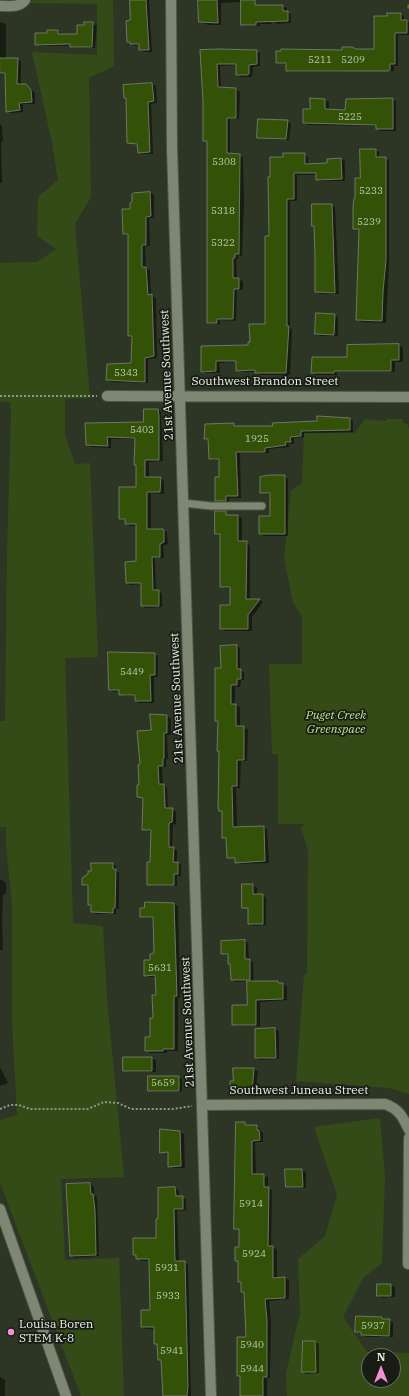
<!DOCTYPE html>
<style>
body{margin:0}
#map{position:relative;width:409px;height:1396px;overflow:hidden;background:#2d3625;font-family:"IBM Plex Serif",serif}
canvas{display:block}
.north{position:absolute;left:361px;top:1348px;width:40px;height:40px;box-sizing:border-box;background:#181c14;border:1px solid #6c7168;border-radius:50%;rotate:0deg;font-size:11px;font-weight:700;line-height:16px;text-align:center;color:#eaf0e5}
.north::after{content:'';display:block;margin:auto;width:14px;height:18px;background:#f491d4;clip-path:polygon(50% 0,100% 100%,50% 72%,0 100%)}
</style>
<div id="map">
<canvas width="409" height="1396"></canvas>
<div class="north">N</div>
</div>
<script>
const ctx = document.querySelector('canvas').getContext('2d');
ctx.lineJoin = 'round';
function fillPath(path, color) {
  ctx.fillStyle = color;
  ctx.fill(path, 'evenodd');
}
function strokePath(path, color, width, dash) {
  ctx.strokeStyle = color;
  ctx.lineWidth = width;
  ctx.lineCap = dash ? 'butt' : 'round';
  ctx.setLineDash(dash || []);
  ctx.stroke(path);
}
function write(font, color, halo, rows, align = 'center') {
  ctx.font = font + ' "IBM Plex Serif",serif';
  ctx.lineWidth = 3.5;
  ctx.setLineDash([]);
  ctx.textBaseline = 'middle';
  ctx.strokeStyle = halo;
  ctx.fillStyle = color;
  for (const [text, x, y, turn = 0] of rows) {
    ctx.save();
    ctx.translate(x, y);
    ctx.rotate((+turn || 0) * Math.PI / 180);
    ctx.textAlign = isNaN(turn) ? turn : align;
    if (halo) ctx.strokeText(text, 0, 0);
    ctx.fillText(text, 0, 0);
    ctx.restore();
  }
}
fillPath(new Path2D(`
 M31,0H113L114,66L89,78L91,197L75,224L90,398L65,399V436L75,464L90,463L98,657L65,658L73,923L103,926L107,999L124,1177L61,1179L65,1260L119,1258L124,1396H81L0,1183V1120L17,1115L12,1022V905L6,845V827H0V721H5L7,555L11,412L10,402H0V263L37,262L56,249L37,236L38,197L58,180L52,143L32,52L97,55V4L31,3Z
 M365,419L386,421L387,419H403V423L407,424L409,429V1094L389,1088L296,1081L304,975L307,972L308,851L301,827L305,824H278V754H272L269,664H302V616L293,603L284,558L291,491L302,483L304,433H355Z
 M380,1118L385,1176L382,1263L363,1278L343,1317L367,1352L409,1353V1396H287L286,1373L300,1313L298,1259L325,1236L337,1195L314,1127ZM369,1356H393V1380H369Z`), '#344b18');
fillPath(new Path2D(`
 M130,0H149L152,52H144L140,50V45L135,46L128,42L131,20Z
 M198,0H254V8L261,10L272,24H260V26H246L242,24V2L221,3V25H208L200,21Z
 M274,6H283L287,8L286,12L291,14V23L277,24L274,22Z
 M400,14L404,16V21L409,22V35H398V66H394V71L291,72L287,70V64L277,62L343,51V48L375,50V17Z
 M0,22L6,24V59H17L21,61V85H26L35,93V104H23V112L11,113L7,111L6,74H0Z
 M85,23L97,25L95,48H74L71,46H40L36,44L48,34L58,31L62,35H78Z
 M201,51H256L260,53V66L253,67L252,77H241L237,75V65L220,66L221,88L236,89L240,92L239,119H230V155L243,157L244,202L242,256L238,255V259H236L237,279L243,281V290H237L236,321L220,320V324H211L208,322L207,142L204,140V101Z
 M152,84L156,86L157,103L151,104L153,154H142L139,152L138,145L128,143L127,99L125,98Z
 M393,99L396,101V131H381L377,129V126L308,125L304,123L311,110L325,100L329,102V110L346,111Z
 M288,121L291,124L289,140L262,139L258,137Z
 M0,124L2,126L3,142H1L2,183H0Z
 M375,150L379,152V158L389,160V262L386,323L361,322L357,319L360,231L354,228L356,199L361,179Z
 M304,154L308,157V164H328V160L341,159L345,161V181H320L317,179V175H297V201H290V328L292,329L290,375H260L256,372H241L237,370V362L219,363L220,373H206L202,371V346H249L266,325L271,178L284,158Z
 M150,193L154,195V218H149L150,246H145L146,268L150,270L151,295L156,298L157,358L148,359V383L111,382L107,380L132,364V338L129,336V236L124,234L131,210Z
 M331,205L335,207L339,294H320L316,292L315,227L313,226Z
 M334,315L338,317V336H320L316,334Z
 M399,345L403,347V362H395V372H337V375H316L312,373L348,358V346Z
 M157,410L161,412L163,461L149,462V478H160L164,480V494L151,493V530H163L167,532L168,544L163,546L164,558H155L156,591L162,593V607L146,608L142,606V584L130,585L127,583L137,562V526H129L126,524V521L120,519L137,488L136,439H111V448L91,447L87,445V424L144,423Z
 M350,419L353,421V432L304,433V437L294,438V444H289V447L269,449V453H240L241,498H229V503H220L216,500L220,478V460H213L210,458L209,441L205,439L206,425L234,424L238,427H274Z
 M284,476L288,479V536H264L260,534L271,517V495L261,492Z
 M225,512L229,516H238L242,518V542L250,545V600H260L263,602L252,617V631H225L221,629L231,606V589L221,587V536L216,534Z
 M237,646L240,648V670L244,672V680H241L240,687H235V705L240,707V727L248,729L247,761H241L240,788H236L237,828L263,827L267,829L269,863L240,864L236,862V859L228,857L227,840L223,837V812L220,811V751L219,722L216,721L222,669Z
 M154,654L158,656V677H154V703H139L136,701V696H124L120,694V691L113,692L110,690Z
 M151,715H163L171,718V735H167L168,759H166V767H162L163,785L165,786H163L164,813H166L165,786L167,787L168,809L176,811V824L173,825L172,848L177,850V863L181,865V876H177V886H152L148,884L151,863L152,832L143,830L144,799L138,796L141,765L152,731Z
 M113,864L116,866V871L119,872V909H116V914H95L92,911V906L89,905V887L83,884Z
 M0,879L6,883V894H3L2,919L3,950H0Z
 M253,885L257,888V895L266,897V925L253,926L249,923V909L243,907Z
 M146,903L174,904L178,906L180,998H178V1051H167V1053H150L146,1050L151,1038L157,996L156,977H149L145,975L155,954L154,918H144L141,916L145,909Z
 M245,941L248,943L249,960L253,962L254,982H278L287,986V1000L260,1002V1026H237L233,1024L248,1006V981L235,982L232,979L229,956L222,954Z
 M275,1029L279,1031V1059L260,1060L256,1058V1030Z
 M152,1058L156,1060V1072H128L124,1070Z
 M0,1067L8,1083L0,1086Z
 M234,1069H254L258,1071L255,1094H235L231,1092L234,1082Z
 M178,1077L182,1079V1092H152L149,1090Z
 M237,1123H245L249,1126H257L263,1133V1142H255L256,1175L268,1177V1188L272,1190L271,1247L277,1249V1279L285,1278L289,1280V1299L269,1301L271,1322L270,1378H267V1396H241V1377L238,1376L247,1338L245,1293L242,1291V1283L239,1281V1262L236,1261L240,1248V1230L235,1228Z
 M180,1132L184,1134L185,1168H173L169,1166V1154L161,1152Z
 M286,1170H302L306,1172V1188H291L287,1186Z
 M90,1184L94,1187V1196L97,1197L99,1256L74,1258L70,1255Z
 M175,1188L179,1191V1197L186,1199V1210L177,1211L179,1262L188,1264L191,1396H163V1362L159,1359L155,1329H146L142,1327L151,1311L150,1261H141L134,1254L157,1239L159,1220Z
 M391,1285L395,1287V1297L382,1298L378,1296Z
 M382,1318L393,1322V1337H366L356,1331Z
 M315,1342L319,1344V1373L306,1374L303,1371Z
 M0,1377L5,1380V1396H0Z`), '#0007');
strokePath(new Path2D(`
 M409,6V7`), '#577733', 3.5);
const building = new Path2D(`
 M130,0H146L149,50H139V44H130V42H127L126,21L130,20Z
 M198,0H217L218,23L199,22Z
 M241,0H255V5H283V11H288V21L256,22V25H241Z
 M387,13H401V20H407V33H395V64H390V70L388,71H286V63H276V51H281V49L342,50V47H352L356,49H374V16H387Z
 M84,22H93L92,47H70V44L35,45V33H47V30H58V34H77V25H84Z
 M220,49L257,50V64L249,65V74L247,75H236V64H217L218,87L236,88V118H227V153L240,154L239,254H235V258H233V278H239V289H234L233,319H217V323H207V141H203V101L200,50Z
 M0,58H18L17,84H26L31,90L32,102L19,103L20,110L6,112L5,73H0Z
 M152,83L154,101L148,102L150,152L138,153L137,144L127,143L126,98H124L123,85Z
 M310,98L325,99V109L345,110L346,99L393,98V129H376V125L303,123V109H310Z
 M258,119L288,120L286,139L257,138Z
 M360,149H376V157H386V260L383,292L382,321L356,320L359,229H353V207L354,198H355V178H360Z
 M283,153H305V164L327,163V159L341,158L342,179L316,180V173H294V199H287V326H289L286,373H255V370L236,371V361H216V371L201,372V346L248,345V342H250L249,324H265V236H269L268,177H270V157H283Z
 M150,192L151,216L146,217V245H142V267H146L148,295L152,294L154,356L145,358V382L106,380L107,364L131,363L132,336H128V234H123L122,209H130V203L132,202V194L134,193Z
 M312,204H332L335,293L315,292V256L314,226H312Z
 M316,313L335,314L334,335L315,334Z
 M399,344V360H391V371H334V373H311L312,357H347V345Z
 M144,409H158L159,416V460H145V477H161L160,492H147V529H163L164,531V542L160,544V557H152L153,590H159V606H141V583H126L125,562L136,561V524H125V519H119V487H136V465H134L135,438L107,437L108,446L86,445L85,423L143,422Z
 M317,416L350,418V430L301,431V436L290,437L291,442H285L286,445L265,448V452H236L238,496H226V501H215V477H219V459H209L208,439H204L205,424L234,423V426H273L272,423L317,421Z
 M270,475H285V534H259V516H270V493H260V477Z
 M215,511H226V515H238V541H247L246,599H260L248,615V629H220V605H230V587H220V534H215Z
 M237,645V669H241V679H237V685H231V704H236V726H244V760H237V786H232L233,827L264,826L265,861L235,863V858H227L226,838H222V811H219L218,808L219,751H217L218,721H215V668H221L220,646Z
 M108,652L155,653V675H150L151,701H135V695H119V690H109Z
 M150,714L167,715V733H164V758H163V766H158L159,784H164L165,808H173L172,822L169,823V847H174L173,862H178V874H174V885H147V862H150L151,830H142L143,798L137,797V785H139L138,765L140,764L137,731L151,730Z
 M91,863H113V869H116L115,908H113V913L91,912V905H88V885H82V878L88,874V871H91Z
 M242,884H253V894H263V924H248V908H242Z
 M145,902L174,903L177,996H174V1049H163V1051H145V1037H150V1018H153L152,995H156L155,975L144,976V960H150V954L154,953L153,917H140V908H144Z
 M245,940V959H250V980H231L230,964H228V954H221V941Z
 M247,981H278V983H283V999L256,1000V1025H232V1005H247Z
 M275,1028L276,1058H255V1029Z
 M123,1057H152V1071H123Z
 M233,1068H254L252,1093L230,1092V1081H233Z
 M148,1076H179V1091H148Z
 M236,1122H245V1125H257V1130H259L260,1140L252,1141V1174H264V1187H269L268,1246H273V1278L285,1277V1298L265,1299L267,1320V1377H263V1396H240V1376H237V1337H246L244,1292H241V1282H238V1261H235V1247H239V1229H234Z
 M160,1129L180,1131L181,1166L168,1167V1152L160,1153Z
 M285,1169H302L303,1187H286Z
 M90,1183L91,1194H93L95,1210L96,1255L70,1256L66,1184Z
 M175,1187L176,1196H183V1209H174L175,1261H185L188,1386L187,1396H163L161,1360H158L157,1344H154V1327H141V1310H150L149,1259H136V1255H133V1238H156V1219H158V1188Z
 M377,1284H391V1296H377Z
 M356,1316L382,1317V1319H390L389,1336L361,1335V1332H355Z
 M303,1341H315L316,1372H302Z`);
fillPath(building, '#345207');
strokePath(building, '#6d7764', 1);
const lane = new Path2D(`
 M183,503L211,506H262`);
const street = new Path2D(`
 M171,0L172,148L211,1396
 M0,6C9,6 19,8 25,0
 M107,396L409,397
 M203,1105L385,1104C399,1109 403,1117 409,1130
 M0,1209L66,1396
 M408,1264L409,1138`);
strokePath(lane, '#4d5545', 9);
strokePath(street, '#4d5545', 12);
strokePath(new Path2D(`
 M0,396H97
 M0,1109L10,1105H19L30,1109H88L104,1102L118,1103L131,1109H173L192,1106`), '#8f9789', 2, [2, 2]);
strokePath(lane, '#7d8773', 7);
strokePath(street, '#7d8773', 10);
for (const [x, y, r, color] of [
 [11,1332,4,"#f491d4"]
]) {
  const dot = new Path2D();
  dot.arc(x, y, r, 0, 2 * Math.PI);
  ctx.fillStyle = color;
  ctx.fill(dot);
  strokePath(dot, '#181c14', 1.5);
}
write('10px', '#bcc8ae', null, [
 ["5211",320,60],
 ["5209",353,60],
 ["5225",350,117],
 ["5308",224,162],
 ["5233",371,191],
 ["5318",223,211],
 ["5239",369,222],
 ["5322",223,243],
 ["5343",126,373],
 ["5403",142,430],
 ["1925",257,439],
 ["5449",132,672],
 ["5631",160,968],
 ["5659",163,1083],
 ["5914",251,1204],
 ["5924",254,1254],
 ["5931",167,1268],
 ["5933",168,1296],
 ["5937",373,1326],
 ["5940",252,1345],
 ["5941",172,1351],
 ["5944",252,1369]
]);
write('12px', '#eaf0e5', '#181c14', [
 ["21st Avenue Southwest",167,375,-92],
 ["Southwest Brandon Street",265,382],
 ["21st Avenue Southwest",177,698,-92],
 ["21st Avenue Southwest",188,1022,-92],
 ["Southwest Juneau Street",299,1091]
]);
write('italic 12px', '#b9e889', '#181c14', [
 ["Puget Creek",336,716],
 ["Greenspace",336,730]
]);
write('12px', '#eaf0e5', '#181c14', [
 ["Louisa Boren",19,1325],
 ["STEM K-8",19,1339]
], 'left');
</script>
